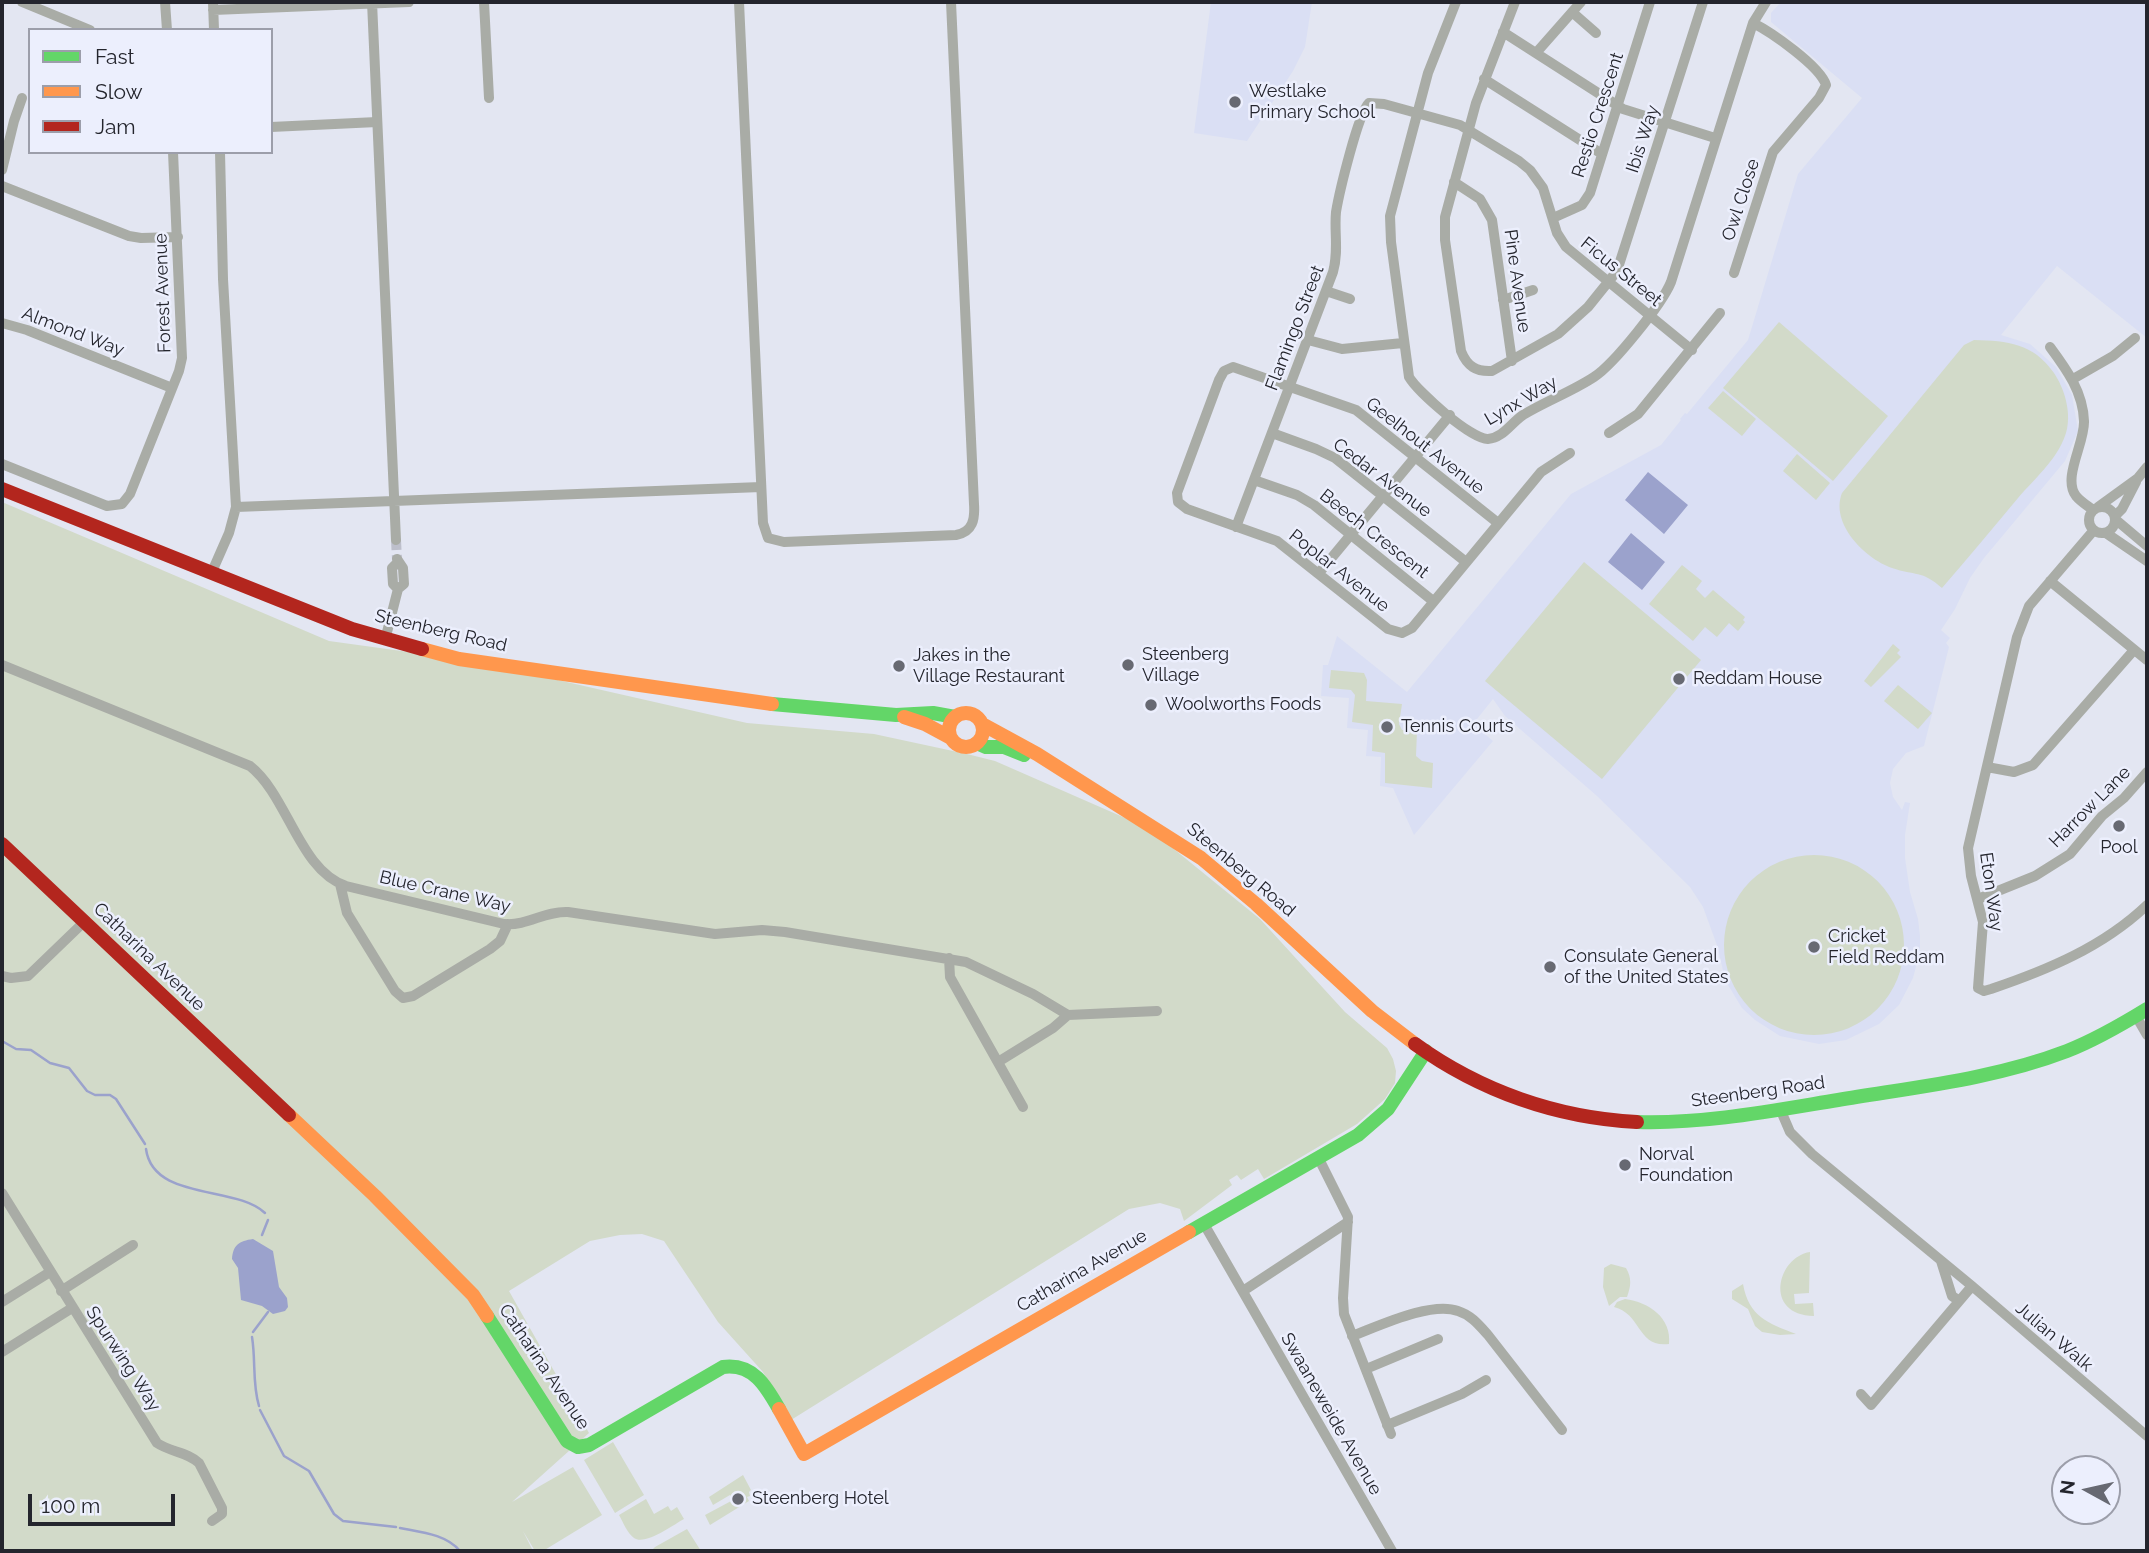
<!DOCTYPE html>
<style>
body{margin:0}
#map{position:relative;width:2149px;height:1553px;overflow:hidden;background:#e3e6f2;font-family:Raleway,sans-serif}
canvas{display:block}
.frame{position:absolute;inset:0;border:4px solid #24252d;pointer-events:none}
.legend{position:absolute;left:28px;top:28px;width:245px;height:126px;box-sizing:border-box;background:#eceffd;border:2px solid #9c9eaa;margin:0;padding:9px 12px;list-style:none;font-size:21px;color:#24252d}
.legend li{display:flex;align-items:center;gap:14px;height:35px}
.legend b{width:35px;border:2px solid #9c9eaa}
.north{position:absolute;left:2051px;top:1455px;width:70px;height:70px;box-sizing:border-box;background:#eceffd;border:2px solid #9c9eaa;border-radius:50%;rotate:278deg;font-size:19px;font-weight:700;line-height:28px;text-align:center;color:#24252d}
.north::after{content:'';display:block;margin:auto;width:24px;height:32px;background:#676972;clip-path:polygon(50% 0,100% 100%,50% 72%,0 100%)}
.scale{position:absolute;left:28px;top:1494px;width:147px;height:32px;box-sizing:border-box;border:4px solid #24252d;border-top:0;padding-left:9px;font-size:21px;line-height:24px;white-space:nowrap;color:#24252d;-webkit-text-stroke:5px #eceffd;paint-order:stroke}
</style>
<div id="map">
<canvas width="2149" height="1553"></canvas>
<div class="frame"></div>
<ul class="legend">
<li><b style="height:9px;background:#63d668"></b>Fast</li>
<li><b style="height:9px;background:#ff974d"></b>Slow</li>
<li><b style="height:9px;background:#b3261e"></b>Jam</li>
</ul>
<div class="north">N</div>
<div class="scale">100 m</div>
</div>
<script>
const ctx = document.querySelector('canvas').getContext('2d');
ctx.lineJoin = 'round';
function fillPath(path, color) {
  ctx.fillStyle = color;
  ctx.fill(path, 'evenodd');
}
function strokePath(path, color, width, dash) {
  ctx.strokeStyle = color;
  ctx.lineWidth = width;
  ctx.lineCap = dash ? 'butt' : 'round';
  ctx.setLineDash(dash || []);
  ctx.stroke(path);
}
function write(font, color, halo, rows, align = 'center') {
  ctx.font = font + ' Raleway,sans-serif';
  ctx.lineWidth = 5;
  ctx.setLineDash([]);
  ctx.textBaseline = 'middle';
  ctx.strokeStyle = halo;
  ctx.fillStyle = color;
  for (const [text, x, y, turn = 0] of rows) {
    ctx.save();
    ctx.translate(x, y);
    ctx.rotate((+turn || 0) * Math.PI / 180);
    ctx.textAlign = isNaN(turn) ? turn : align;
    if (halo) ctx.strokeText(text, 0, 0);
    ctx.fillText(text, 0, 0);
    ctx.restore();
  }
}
fillPath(new Path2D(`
 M1211,2H1312L1305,47L1293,71L1247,141L1194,133Z
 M1781,2H2147V338L2057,266L2001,335L2030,344L2056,367L2072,395L2078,431L2065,461L1984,558L1970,578L1955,609L1941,630L1950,638L1946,643L1949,647L1924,746L1906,753L1893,769L1890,783L1893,797L1902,810L1905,802L1910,803L1905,835V858L1910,892L1918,919L1920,936V951L1913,978L1899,1005L1879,1024L1846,1040L1819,1044L1780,1036L1755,1020L1742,1008L1725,980L1718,948L1703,907L1690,887L1597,796L1505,716L1493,699L1473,724L1493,741L1414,835L1393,788L1380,786L1381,757L1366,756L1368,730L1347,728L1349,698L1321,696L1323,665H1328L1337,636L1407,692L1571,494L1661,445L1681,420L1680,419L1685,413L1687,414L1748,340L1798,174L1862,98L1771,22V13Z`), '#dadff4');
fillPath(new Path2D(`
 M1779,322L1888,416L1833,481L1723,388Z
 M1974,340C2008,341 2033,343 2054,373C2064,388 2071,410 2067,429C2061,456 2036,477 2018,498C1993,528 1968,558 1942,588C1922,570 1915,576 1892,568C1864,558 1830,523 1842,493L1964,345Z
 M1723,391L1756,419L1742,436L1708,408Z
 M1797,454L1830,483L1816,500L1783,471Z
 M2,502L329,641L474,661L747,723L874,734L967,754L995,761L1148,828L1260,919L1345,1012L1387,1048L1393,1059L1396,1071L1395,1083L1385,1099L1357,1124L1264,1179L1258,1169L1241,1180L1237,1175L1229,1180L1232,1185L1184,1221L1180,1209L1160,1203L1129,1209L791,1420L763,1372L718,1322L664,1241L642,1234L620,1235L590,1241L509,1291L589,1433L512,1502L573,1467L602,1515L543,1551H535L523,1531L533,1551H2Z
 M1584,562L1701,660L1602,779L1485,681Z
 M1682,565L1702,581L1696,589L1705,598L1713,590L1745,617L1743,620L1745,622L1738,631L1729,623L1717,637L1705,627L1693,641L1649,604Z
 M1893,644L1900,650L1897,653L1901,657L1871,687L1864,681Z
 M1331,670L1364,673L1367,680L1366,701L1402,704L1399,724L1402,730L1417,731L1416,756L1422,761L1433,763L1432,788L1385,783V753L1372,751L1373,725L1352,722L1355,695L1351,690L1329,688Z
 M1898,685L1932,713L1918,729L1884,701Z
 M1724 945a90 90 0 1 1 180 0a90 90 0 1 1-180 0Z
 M1810,1252L1809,1293L1794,1294L1795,1304L1813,1303L1814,1316C1763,1315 1777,1257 1810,1252Z
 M1611,1264L1626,1268C1632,1278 1631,1286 1627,1297H1620L1609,1306L1603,1287L1604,1268Z
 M1743,1284C1749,1317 1768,1323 1796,1334L1780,1335L1762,1332L1755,1326L1748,1309L1732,1299V1291Z
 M1625,1299C1649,1302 1672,1318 1669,1344C1637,1348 1642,1314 1614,1307L1617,1302Z
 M613,1442L644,1495L615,1513L584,1460Z
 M743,1475L751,1490L749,1492L750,1496L747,1497L749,1501L710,1525L705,1515L733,1500L730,1495L713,1505L709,1497Z
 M646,1499L654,1514L668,1506L671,1511L677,1507L684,1519C673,1525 645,1546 634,1538C627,1533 623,1522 619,1515Z
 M687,1529L701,1551H651L655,1547Z`), '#d2dac9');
fillPath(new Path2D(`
 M1648,472L1688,505L1664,534L1625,500Z
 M1631,533L1665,562L1642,590L1608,562Z
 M253,1239L273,1251L279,1287L287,1298L288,1307L285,1311L273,1314L262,1306L241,1300L238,1268L232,1259C233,1245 239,1241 253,1239Z`), '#9ba2cc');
strokePath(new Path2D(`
 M2,1041L16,1049L31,1050L50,1063L69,1068L87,1091L95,1095H110L116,1099L145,1144
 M146,1149C153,1201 236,1185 265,1213
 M262,1235L268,1220
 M253,1332L268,1312
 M252,1337C256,1361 252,1383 259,1406
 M260,1410L284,1456L309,1471L334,1514L343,1521L396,1527
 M400,1528C420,1532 446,1534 460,1551`), '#9ba2cc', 2.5);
strokePath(new Path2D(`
 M396,540L397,559`), '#bdbfcb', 10, [10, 5]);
strokePath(new Path2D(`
 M22,2L90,30
 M165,2L167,30
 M213,2L214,30
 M372,2L396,540
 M484,2L489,98
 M739,2L763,523L768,538L784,542L956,535C973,532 975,519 974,504L951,2
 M1456,2L1428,73L1390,216L1391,242L1409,377C1418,392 1472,440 1488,439C1503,438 1511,423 1523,415C1546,401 1571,392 1594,377C1614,364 1662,304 1671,282L1753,23L1766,2
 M1515,2L1476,103L1445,217V240L1461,351C1467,366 1476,372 1492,371L1558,334L1588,307L1617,271L1703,2
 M213,10L409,2
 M1572,12L1596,33
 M1503,32L1623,109L1715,138
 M1536,53L1581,2
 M1484,79L1602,154
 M271,127L377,122
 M2,170L14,121L22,98
 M1454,182L1480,199L1492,220L1512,361
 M2,186L129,236L141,238L178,237
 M1553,218L1582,205L1590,193L1650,2
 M1734,273L1773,152L1819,98L1826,85C1820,66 1771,32 1753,23
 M1326,291L1350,299
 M1503,300L1533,290
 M2,323L27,330L172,388
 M1308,340L1342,349L1403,343
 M2050,347C2067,370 2083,392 2084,421C2085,443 2062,478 2076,496C2081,502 2088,506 2093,510
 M2073,379L2113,356L2135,338
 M1272,433L1316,449L1335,458L1466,562
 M1609,433L1638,414L1720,313
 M2,464L107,506L122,504L130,494L179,371L182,358L173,152
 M1254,480L1297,495L1314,505L1433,601
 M2089 520a13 13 0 1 1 26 0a13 13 0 1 1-26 0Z
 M236,507L761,487
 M2098,507L2138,478L2147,467
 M2115,516L2122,509L2136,482
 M2115,519L2147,546
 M1498,523L1356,410L1233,367L1224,371L1219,380L1177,493L1178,502L1187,509L1277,541L1388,629L1402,633L1412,628L1541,472L1570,453
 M1236,527L1333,272C1339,251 1334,232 1336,212C1339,194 1358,113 1369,103L1384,104L1460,125L1519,161L1530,170L1543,188L1557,233L1566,247L1692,350
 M2094,530L2029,606L2017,637L1968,848L1971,876L1983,922L1978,988L1984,991L1991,989C2047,970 2103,947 2147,905
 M2106,533L2147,561
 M397,563L392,568L393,584L398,589
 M1319,573L1450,415
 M211,574L229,533L236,507L223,279L220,152
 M2050,581L2147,660
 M385,640L398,589L404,584L403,568L397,559
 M2,665L250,766C288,796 299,870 346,886L504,924C528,926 544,911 568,912L715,934L762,930L785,932L966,962L1033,994L1068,1015
 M1987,767L2014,772L2033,765L2134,650
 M340,884L347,913L395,991L403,998L413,996L490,949L500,941L508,924
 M1978,899L2035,876L2070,854L2102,816L2124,798L2147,772
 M949,958L950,977L1023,1107
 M2,976L11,978L28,976L84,922
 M2136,1016L2147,1035
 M998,1062L1053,1028L1068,1015L1157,1011
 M1781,1111L1790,1132L1812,1154L1972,1286L2147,1436
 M1318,1157L1348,1217L1343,1298L1344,1314L1391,1434
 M2,1193L157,1443C170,1452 188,1452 199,1463L222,1508V1514L212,1521
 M1204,1224L1392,1551
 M1941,1261L1952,1296L1958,1300
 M61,1291L133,1245
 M1243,1291L1348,1222
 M2,1302L50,1272
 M1352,1336C1379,1326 1431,1301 1458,1311C1471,1315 1479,1325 1488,1335L1562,1430
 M2,1352L72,1308
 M1366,1369L1438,1339
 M1861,1394L1871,1405L1972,1286
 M1387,1425L1462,1394L1486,1380`), '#a9aca6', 10);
strokePath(new Path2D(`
 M772,704L896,715L933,713L955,717
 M977,743L986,747H1004L1024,755
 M1637,1122C1705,1124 1771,1111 1838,1100C1915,1087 1994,1079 2067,1051C2095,1040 2121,1025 2147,1009
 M1189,1232L1358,1135L1388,1109L1426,1051
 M487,1316L567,1441L578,1447L589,1445L723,1367C753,1363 766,1386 779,1409`), '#63d668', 14);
strokePath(new Path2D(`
 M422,649L459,659L772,704
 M949 730a17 17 0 1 1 34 0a17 17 0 1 1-34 0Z
 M904,717L925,724L951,738
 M982,724L1037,754L1201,858L1256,904L1372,1011L1415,1044
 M289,1115L375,1196L473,1295L487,1316
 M779,1409L804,1454L1189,1232`), '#ff974d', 14);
strokePath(new Path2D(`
 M2,489L352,629L422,649
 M2,844L289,1115
 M1415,1044C1480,1091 1557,1118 1637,1122`), '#b3261e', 14);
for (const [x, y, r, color] of [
 [1235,102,7,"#676972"],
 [1128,665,7,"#676972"],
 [899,666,7,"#676972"],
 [1679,679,7,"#676972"],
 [1151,705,7,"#676972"],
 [1387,727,7,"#676972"],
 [2119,826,7,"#676972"],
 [1814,947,7,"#676972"],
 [1550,967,7,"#676972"],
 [1625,1165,7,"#676972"],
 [738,1499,7,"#676972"]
]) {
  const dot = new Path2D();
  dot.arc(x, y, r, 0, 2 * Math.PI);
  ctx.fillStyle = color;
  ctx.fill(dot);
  strokePath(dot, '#eceffd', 2.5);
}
write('18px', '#24252d', '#eceffd', [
 ["Westlake",1249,92],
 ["Primary School",1249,113],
 ["Steenberg",1142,655],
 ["Village",1142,676],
 ["Jakes in the",913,656],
 ["Village Restaurant",913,677],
 ["Reddam House",1693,679],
 ["Woolworths Foods",1165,705],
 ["Tennis Courts",1401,727],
 ["Pool",2119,848,"center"],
 ["Cricket",1828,937],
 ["Field Reddam",1828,958],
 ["Consulate General",1564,957],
 ["of the United States",1564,978],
 ["Norval",1639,1155],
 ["Foundation",1639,1176],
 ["Steenberg Hotel",752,1499]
], 'left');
write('18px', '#24252d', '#eceffd', [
 ["Restio Crescent",1598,115,-72],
 ["Ibis Way",1643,139,-72],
 ["Owl Close",1741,200,-72],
 ["Ficus Street",1621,272,39],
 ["Pine Avenue",1517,281,82],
 ["Forest Avenue",163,293,-92],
 ["Flamingo Street",1295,328,-69],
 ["Almond Way",73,332,21],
 ["Lynx Way",1521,401,-30],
 ["Geelhout Avenue",1425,446,38],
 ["Cedar Avenue",1382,478,37],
 ["Beech Crescent",1374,534,38],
 ["Poplar Avenue",1339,571,38],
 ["Steenberg Road",441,631,13],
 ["Harrow Lane",2090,807,-45],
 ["Steenberg Road",1241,870,40],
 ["Blue Crane Way",445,892,13],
 ["Eton Way",1991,892,82],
 ["Catharina Avenue",149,957,44],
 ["Steenberg Road",1758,1092,-8],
 ["Catharina Avenue",1082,1271,-30],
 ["Julian Walk",2054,1337,41],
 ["Spurwing Way",123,1359,57],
 ["Catharina Avenue",544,1367,56],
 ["Swaaneweide Avenue",1331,1414,60]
]);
</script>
